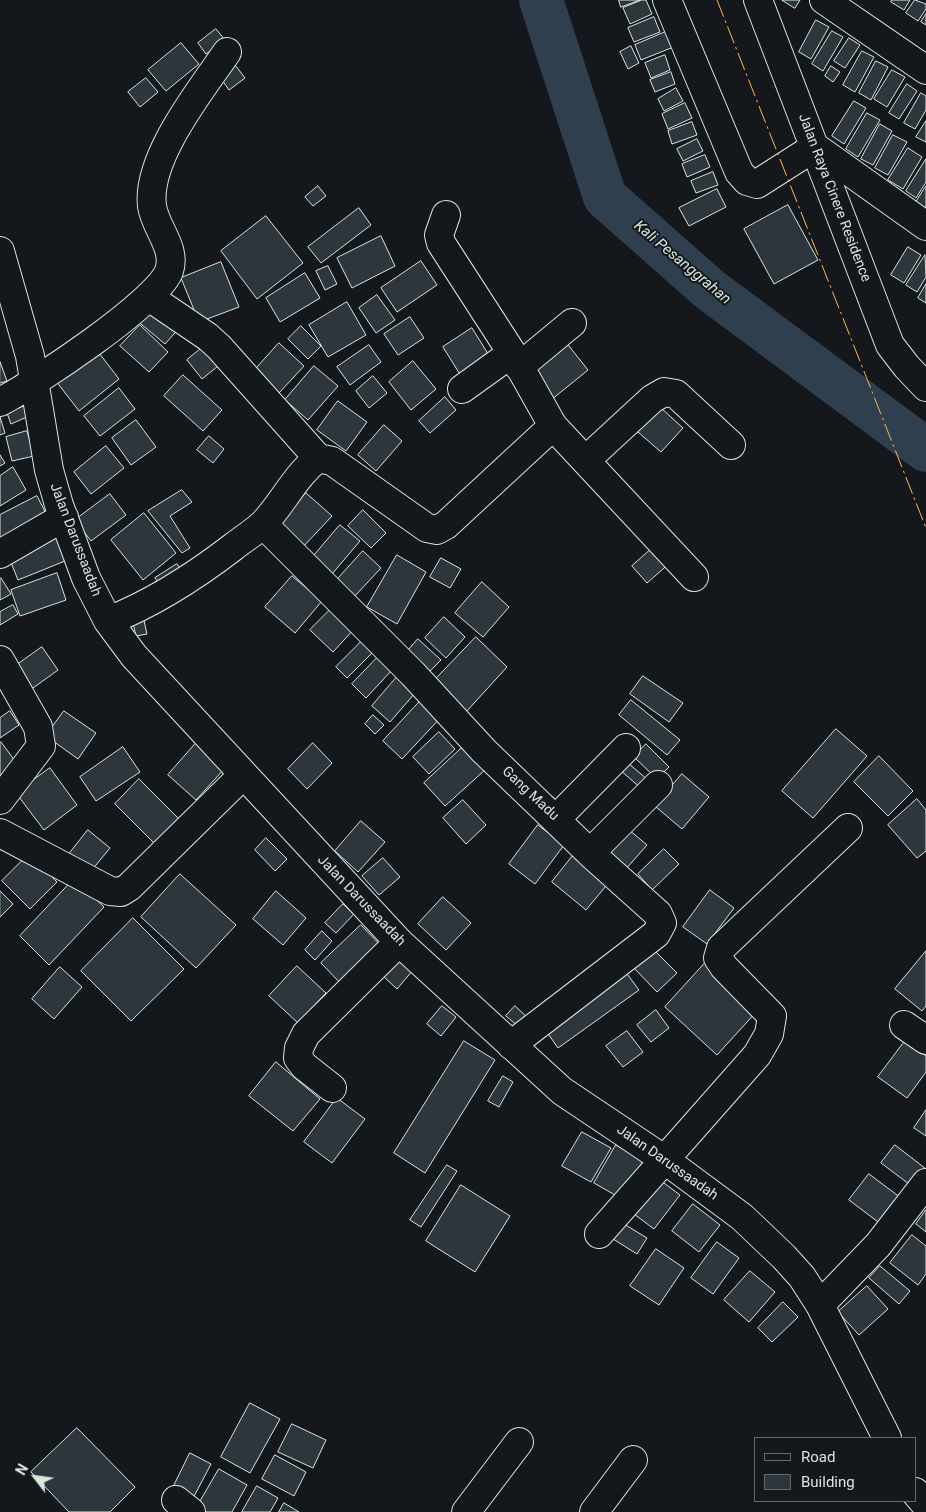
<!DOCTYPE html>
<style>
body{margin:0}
#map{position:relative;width:926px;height:1512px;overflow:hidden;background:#14181c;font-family:Roboto,sans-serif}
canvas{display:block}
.legend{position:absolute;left:754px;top:1437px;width:162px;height:65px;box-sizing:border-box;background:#14181c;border:1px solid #626a69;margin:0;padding:6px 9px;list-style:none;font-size:15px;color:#d8e6dc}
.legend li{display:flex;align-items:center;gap:10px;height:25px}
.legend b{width:25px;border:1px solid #626a69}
.north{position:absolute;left:10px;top:1452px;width:50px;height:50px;-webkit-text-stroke:4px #14181c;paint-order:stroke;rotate:300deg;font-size:14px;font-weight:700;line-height:20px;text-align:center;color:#d8e6dc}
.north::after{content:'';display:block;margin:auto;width:18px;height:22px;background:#d8e6dc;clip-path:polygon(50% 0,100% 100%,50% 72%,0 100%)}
</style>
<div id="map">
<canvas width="926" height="1512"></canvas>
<ul class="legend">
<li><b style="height:6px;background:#14181c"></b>Road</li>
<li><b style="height:14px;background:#2c363c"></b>Building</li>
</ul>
<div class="north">N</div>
</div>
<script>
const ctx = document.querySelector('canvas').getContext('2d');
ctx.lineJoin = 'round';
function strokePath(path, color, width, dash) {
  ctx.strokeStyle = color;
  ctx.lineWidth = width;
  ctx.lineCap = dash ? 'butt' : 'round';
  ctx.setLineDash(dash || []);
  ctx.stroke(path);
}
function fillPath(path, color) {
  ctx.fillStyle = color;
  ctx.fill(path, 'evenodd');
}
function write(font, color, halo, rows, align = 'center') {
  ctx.font = font + ' Roboto,sans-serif';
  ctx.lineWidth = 4;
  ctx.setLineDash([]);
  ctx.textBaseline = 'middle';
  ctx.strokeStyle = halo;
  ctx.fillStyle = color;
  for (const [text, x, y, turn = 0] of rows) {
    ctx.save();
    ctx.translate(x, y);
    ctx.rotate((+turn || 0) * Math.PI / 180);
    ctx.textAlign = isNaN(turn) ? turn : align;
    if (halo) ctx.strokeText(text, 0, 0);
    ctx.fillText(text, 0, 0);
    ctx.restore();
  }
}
strokePath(new Path2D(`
 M541,0L605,197L709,289L926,450`), '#2f3f4d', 44);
const building = new Path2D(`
 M619,0H640L621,7Z
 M642,0H646L652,14L630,24L623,8Z
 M782,0H800L795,8Z
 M892,0H910L904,10L891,2Z
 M915,0L926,4V9L918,21L906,13Z
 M926,14V25L921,22Z
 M654,17L660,32L634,42L628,28Z
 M816,20L829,27L811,59L799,52Z
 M216,29L225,40L206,54L198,43Z
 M670,30L676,46L641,60L635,45Z
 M832,31L843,37L823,71L812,64Z
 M849,38L860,45L845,68L834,61Z
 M181,43L199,64L166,91L148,70Z
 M631,46L639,63L628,69L620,52Z
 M862,51L874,57L855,92L843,85Z
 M665,55L670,70L651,78L645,63Z
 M232,61L245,78L229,90L217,73Z
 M876,61L888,67L871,100L859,93Z
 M831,66L840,72L833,82L825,76Z
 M892,70L905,77L887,107L874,99Z
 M671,72L675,84L655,92L650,80Z
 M146,78L158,92L140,107L128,92Z
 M907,84L917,91L899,119L889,113Z
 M676,88L683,101L664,111L658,99Z
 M921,93L926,96V110L915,129L904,123Z
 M854,101L866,108L844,144L832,136Z
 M685,103L692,118L668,129L662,114Z
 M867,113L880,120L858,157L846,149Z
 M926,121V142L916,137Z
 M692,122L697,135L672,144L668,131Z
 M880,124L892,131L873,165L861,159Z
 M893,135L907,142L888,175L875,168Z
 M697,139L703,151L683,161L677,149Z
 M908,148L922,157L903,189L888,180Z
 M705,155L710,167L687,177L682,164Z
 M926,159V182L916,198L906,191Z
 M713,172L718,185L696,193L691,181Z
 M318,186L326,196L313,206L305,197Z
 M926,186V208L916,202Z
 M717,189L726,207L689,226L679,208Z
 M788,205L818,260L774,284L744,229Z
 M359,208L371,225L321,263L308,247Z
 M266,216L303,263L257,299L221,251Z
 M381,236L395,266L352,288L337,258Z
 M908,247L921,255L904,283L891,275Z
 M925,255L926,277L917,292L906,285Z
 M421,261L437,285L397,312L381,288Z
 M221,262L239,307L199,322L181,278Z
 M328,266L337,284L325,290L316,271Z
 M305,273L320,298L280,322L266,298Z
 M926,284V303L918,298Z
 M377,295L395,320L376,333L359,308Z
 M151,300L181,326L165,344L135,319Z
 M347,302L366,335L328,357L309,325Z
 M410,317L424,338L398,355L384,334Z
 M140,325L168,352L149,372L120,346Z
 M301,326L321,346L308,359L288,339Z
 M472,328L490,357L461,376L443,347Z
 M565,341L588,370L551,400L528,372Z
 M208,343L223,362L202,379L187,360Z
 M279,343L304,366L279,393L254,371Z
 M369,345L381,362L350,385L337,367Z
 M96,349L119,379L79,411L56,381Z
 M413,361L436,389L411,410L389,382Z
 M0,362L7,381L0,383Z
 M314,366L338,386L308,420L285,400Z
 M183,375L222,410L203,431L164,396Z
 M373,376L387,393L369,408L356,391Z
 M119,388L135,409L100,436L84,416Z
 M445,397L456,410L430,433L419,421Z
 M338,401L367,422L346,451L317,430Z
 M25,406L29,416L11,424L7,413Z
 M660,407L683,428L661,452L638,432Z
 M0,417L5,433L0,435Z
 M136,420L156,447L131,465L112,438Z
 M384,425L402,441L376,471L358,455Z
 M27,431L34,456L12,461L6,437Z
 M209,436L224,449L213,463L197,450Z
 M106,446L124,468L91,494L74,472Z
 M0,455L5,463L0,466Z
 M13,467L26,490L0,506V476Z
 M182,490L192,502L170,516L190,548L182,553L148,511Z
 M306,493L332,516L302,548L277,525Z
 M110,494L126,515L91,541L75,520Z
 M37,496L50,521L0,547V515Z
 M363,510L386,533L371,548L348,526Z
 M144,513L176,553L143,580L111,540Z
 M340,525L360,541L332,574L312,558Z
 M55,535L65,561L18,580L8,555Z
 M656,545L671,562L647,583L632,566Z
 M363,551L381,568L353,598L335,582Z
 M397,555L426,572L397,624L367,607Z
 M441,558L461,569L450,588L430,577Z
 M177,564L183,573L162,587L155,578Z
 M57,573L66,600L20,616L11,590Z
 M292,576L322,601L295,633L265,607Z
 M1,578L11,594L0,600V579Z
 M482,582L509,607L483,637L455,613Z
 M13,605L18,614L0,625V612Z
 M333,607L355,628L333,652L310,630Z
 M143,616L147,634L136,636L132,619Z
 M444,617L465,637L446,658L425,638Z
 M476,637L507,667L466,712L434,681Z
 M365,638L376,649L347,678L336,667Z
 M418,639L441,660L429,672L407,652Z
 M42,647L58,670L26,693L10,670Z
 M378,657L392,670L366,698L352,684Z
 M643,676L683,703L669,722L630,694Z
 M397,677L415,693L390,722L372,706Z
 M425,696L444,714L402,759L383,741Z
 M631,700L680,740L667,755L619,715Z
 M10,711L19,725L0,738V718Z
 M64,711L96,733L78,759L46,736Z
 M373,715L384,725L375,734L365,724Z
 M836,729L867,756L813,818L782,791Z
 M439,732L455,749L429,774L413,757Z
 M1,742L21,769L0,782V743Z
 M197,742L225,768L196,800L168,775Z
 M313,743L332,763L307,789L288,769Z
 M646,744L669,767L657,779L634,757Z
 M465,745L486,769L445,806L424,783Z
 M123,747L140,772L96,801L80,777Z
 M879,756L913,791L888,816L854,782Z
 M627,762L649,781L642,789L620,770Z
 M50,768L77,805L44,830L16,793Z
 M682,774L709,797L682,829L655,806Z
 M139,779L180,820L156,845L115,804Z
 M917,799L926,810V851L917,858L888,825Z
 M463,800L486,825L466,844L443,818Z
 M361,821L385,842L358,872L335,851Z
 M538,825L564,845L535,884L509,864Z
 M628,829L647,845L625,870L607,854Z
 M88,830L110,848L87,876L66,858Z
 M266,838L287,859L275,871L255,850Z
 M664,849L679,864L652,890L638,874Z
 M575,853L610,881L586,910L552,882Z
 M29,854L57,882L30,909L2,881Z
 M383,858L400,877L379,895L362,876Z
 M180,874L236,925L196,968L141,917Z
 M74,879L104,907L49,965L20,936Z
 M710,890L734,908L707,944L683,927Z
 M0,891L13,904L0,917Z
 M276,891L306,918L283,945L253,919Z
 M443,897L471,923L446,950L418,924Z
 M343,904L354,914L336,933L325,923Z
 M133,918L184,969L131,1021L81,971Z
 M361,925L385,950L345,988L321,963Z
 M322,931L332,941L315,960L305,950Z
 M652,948L677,973L657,992L633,967Z
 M926,951V1006L922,1011L895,989Z
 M399,958L413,970L397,989L383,976Z
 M706,962L758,1010L717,1055L665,1007Z
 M297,966L326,993L298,1023L269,996Z
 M60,967L82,987L54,1019L32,999Z
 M622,967L639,990L558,1048L542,1025Z
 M442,1006L456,1017L441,1036L427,1024Z
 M515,1006L528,1018L520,1028L506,1016Z
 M656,1010L669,1028L651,1042L637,1025Z
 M627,1031L643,1052L623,1067L606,1046Z
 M464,1041L495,1060L425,1173L394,1153Z
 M905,1041L926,1056V1072L907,1098L878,1077Z
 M276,1062L320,1099L293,1131L249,1096Z
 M503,1076L513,1082L499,1107L488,1101Z
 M337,1098L365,1119L332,1163L304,1142Z
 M926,1110V1136L914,1128Z
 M582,1132L611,1148L591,1182L562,1166Z
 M616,1145L643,1161L622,1199L594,1183Z
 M895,1145L926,1169L913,1187L881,1163Z
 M447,1165L457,1171L421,1227L410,1220Z
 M869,1174L905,1201L886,1228L849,1200Z
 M656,1177L680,1195L654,1229L630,1211Z
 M461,1185L510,1216L475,1272L426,1241Z
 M693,1204L720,1225L699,1252L672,1231Z
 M926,1210V1232L916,1224Z
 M619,1221L647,1238L637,1254L610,1237Z
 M912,1235L926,1246V1274L918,1285L890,1263Z
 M717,1242L739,1258L713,1294L691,1278Z
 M656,1249L684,1268L659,1305L630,1286Z
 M880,1266L910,1291L899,1304L869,1278Z
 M750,1271L775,1292L749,1322L724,1300Z
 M867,1286L888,1309L859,1335L838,1312Z
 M783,1302L798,1317L772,1342L758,1328Z
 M250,1403L280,1419L250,1473L221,1457Z
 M292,1424L326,1440L313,1468L278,1452Z
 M77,1428L135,1487L110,1512H69L31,1472Z
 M190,1453L211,1464L190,1504L170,1494Z
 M275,1455L306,1472L294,1496L262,1479Z
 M219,1469L247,1485L232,1512H206L197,1507Z
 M257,1486L278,1498L270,1512H242Z
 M284,1503L299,1512H279Z`);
fillPath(building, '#2c363c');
strokePath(building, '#d8e6dc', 1);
const minor = new Path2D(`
 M667,0L739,172L747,181L757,184L815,147L926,226
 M758,0L890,345L907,367L926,387
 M824,0L926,70
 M446,215L439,235L441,243L512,353L553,426L694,577
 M0,251L30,356L49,470L59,505L86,578L108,621L134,656L399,942L562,1091L665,1160L742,1217L784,1257L802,1277L820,1305L887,1438
 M149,297L208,337L219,347L318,458
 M519,367L572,323
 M462,389L512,353
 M0,402C34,384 157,303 169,271C177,248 155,228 152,206C146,158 201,90 227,52
 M586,460L652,399L664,392L676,394L731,445
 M263,524L413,674L484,751L590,853L658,914L662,923L656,934L511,1045
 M0,554L64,517
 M108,621C154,603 194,577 233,547C243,539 255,532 264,523C283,503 295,476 318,458L332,461L427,528L437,530L446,525L553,426
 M0,660L38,727L41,746L0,800
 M556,819L626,748
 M0,833L110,891L121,892L129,887L243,775
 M590,853L658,785
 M904,1025L926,1040
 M332,1088L304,1066L298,1058L299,1048L306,1034L399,942
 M599,1234L757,1055L769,1034L772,1016L724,967L718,958L721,948L848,828
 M820,1305L878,1245L926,1183
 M915,1492L926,1505
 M176,1500L191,1512
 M466,1512L519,1442
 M594,1512L633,1460`);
strokePath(minor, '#d8e6dc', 30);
strokePath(minor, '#14181c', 28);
strokePath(new Path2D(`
 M717,0L926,528`), '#ffb74d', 1, [18, 4, 2.5, 4]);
write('14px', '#d8e6dc', '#14181c', [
 ["Jalan Raya Cinere Residence",834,198,69],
 ["Jalan Darussaadah",75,540,69],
 ["Gang Madu",530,794,43],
 ["Jalan Darussaadah",361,901,46],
 ["Jalan Darussaadah",667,1163,35]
]);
write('italic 15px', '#d8e6dc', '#14181c', [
 ["Kali Pesanggrahan",682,263,40]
]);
</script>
